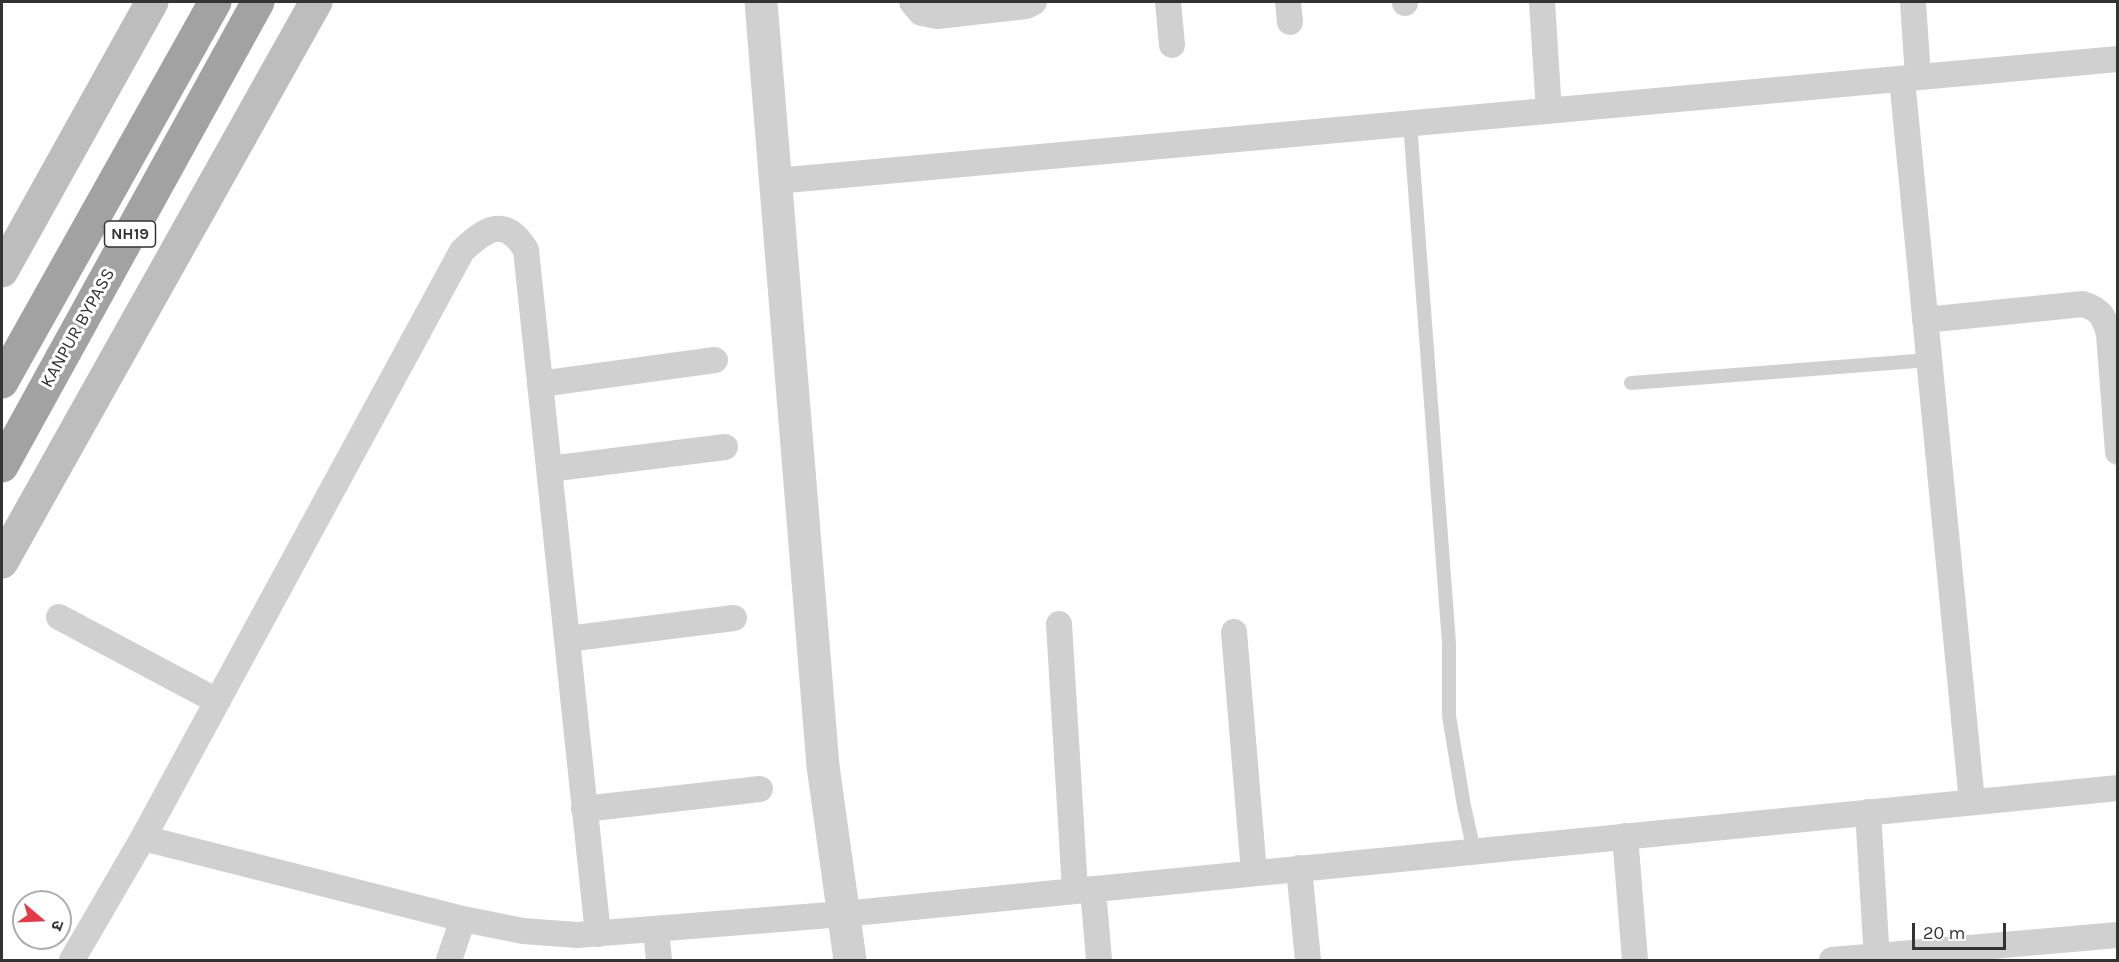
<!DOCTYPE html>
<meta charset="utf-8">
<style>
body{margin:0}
#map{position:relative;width:2119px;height:962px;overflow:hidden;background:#fff;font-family:Karla,"Noto Sans Devanagari",sans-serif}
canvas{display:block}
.frame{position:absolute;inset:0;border:3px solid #333;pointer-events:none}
.north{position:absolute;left:12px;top:890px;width:60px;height:60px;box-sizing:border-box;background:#fff;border:2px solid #adadad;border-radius:50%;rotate:109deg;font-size:16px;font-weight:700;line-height:24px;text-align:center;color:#333}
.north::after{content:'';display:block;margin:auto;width:21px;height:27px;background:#e63946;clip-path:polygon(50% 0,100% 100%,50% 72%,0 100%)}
.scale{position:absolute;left:1912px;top:923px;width:94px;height:27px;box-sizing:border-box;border:3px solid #333;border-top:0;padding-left:8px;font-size:18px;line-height:21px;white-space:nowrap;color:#333;-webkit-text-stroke:4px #fff;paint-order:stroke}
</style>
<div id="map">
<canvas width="2119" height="962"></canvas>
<div class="frame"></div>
<div class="north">उ</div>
<div class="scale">20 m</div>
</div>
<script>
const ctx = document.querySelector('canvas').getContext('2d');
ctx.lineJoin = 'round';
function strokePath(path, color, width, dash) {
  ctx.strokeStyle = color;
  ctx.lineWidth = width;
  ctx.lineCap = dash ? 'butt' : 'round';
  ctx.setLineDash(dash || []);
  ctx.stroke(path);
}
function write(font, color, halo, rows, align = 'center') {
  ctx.font = font + ' Karla,sans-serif';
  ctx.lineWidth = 6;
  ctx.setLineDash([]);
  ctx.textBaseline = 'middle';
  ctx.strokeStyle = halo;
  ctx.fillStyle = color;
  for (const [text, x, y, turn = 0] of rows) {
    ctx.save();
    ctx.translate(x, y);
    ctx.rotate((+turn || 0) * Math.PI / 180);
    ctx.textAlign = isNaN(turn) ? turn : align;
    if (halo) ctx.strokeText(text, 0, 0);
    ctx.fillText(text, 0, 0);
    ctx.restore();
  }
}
strokePath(new Path2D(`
 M1410,123L1449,643V716L1464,806L1474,851
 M1631,383L1929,360`), '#d0d0d0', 14);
strokePath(new Path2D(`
 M912,2L921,13L937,16L1026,6L1034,2
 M1168,2L1172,45
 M1288,2L1290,22
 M1405,2V3
 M1542,2L1549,111
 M1913,2L1918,77
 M1902,79L1972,802
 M776,181L2118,59
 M1925,320L2083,304C2101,310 2104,316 2109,334L2118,452
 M540,384L715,360
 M549,469L725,447
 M59,617L217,701
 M1059,624L1075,890
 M1234,632L1254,873
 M567,639L734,618
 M584,809L760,789
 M1868,812L1877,960
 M1625,836L1635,960
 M143,838L462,251C485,229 505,215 526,250L598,934
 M1299,868L1308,960
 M1093,889L1099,960
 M656,930L659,960
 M72,960L143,838L463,919L523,931L577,935L843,914L2118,788
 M449,960L463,919
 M1832,960L2118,935`), '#d0d0d0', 26);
strokePath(new Path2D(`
 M761,2L823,766L850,960`), '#d0d0d0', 33);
strokePath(new Path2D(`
 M2,271L152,2
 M2,562L316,2`), '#bdbdbd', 33);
strokePath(new Path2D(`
 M2,382L215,2
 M2,466L258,2`), '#a2a2a2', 33);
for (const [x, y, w] of [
 [130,234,51]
]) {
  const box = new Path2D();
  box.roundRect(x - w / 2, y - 13, w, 26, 4.5);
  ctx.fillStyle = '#fff';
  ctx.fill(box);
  strokePath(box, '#333', 1.5);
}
write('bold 16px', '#333', null, [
 ["NH19",130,234]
]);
write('18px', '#333', '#fff', [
 ["KANPUR BYPASS",78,328,-61]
]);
</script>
